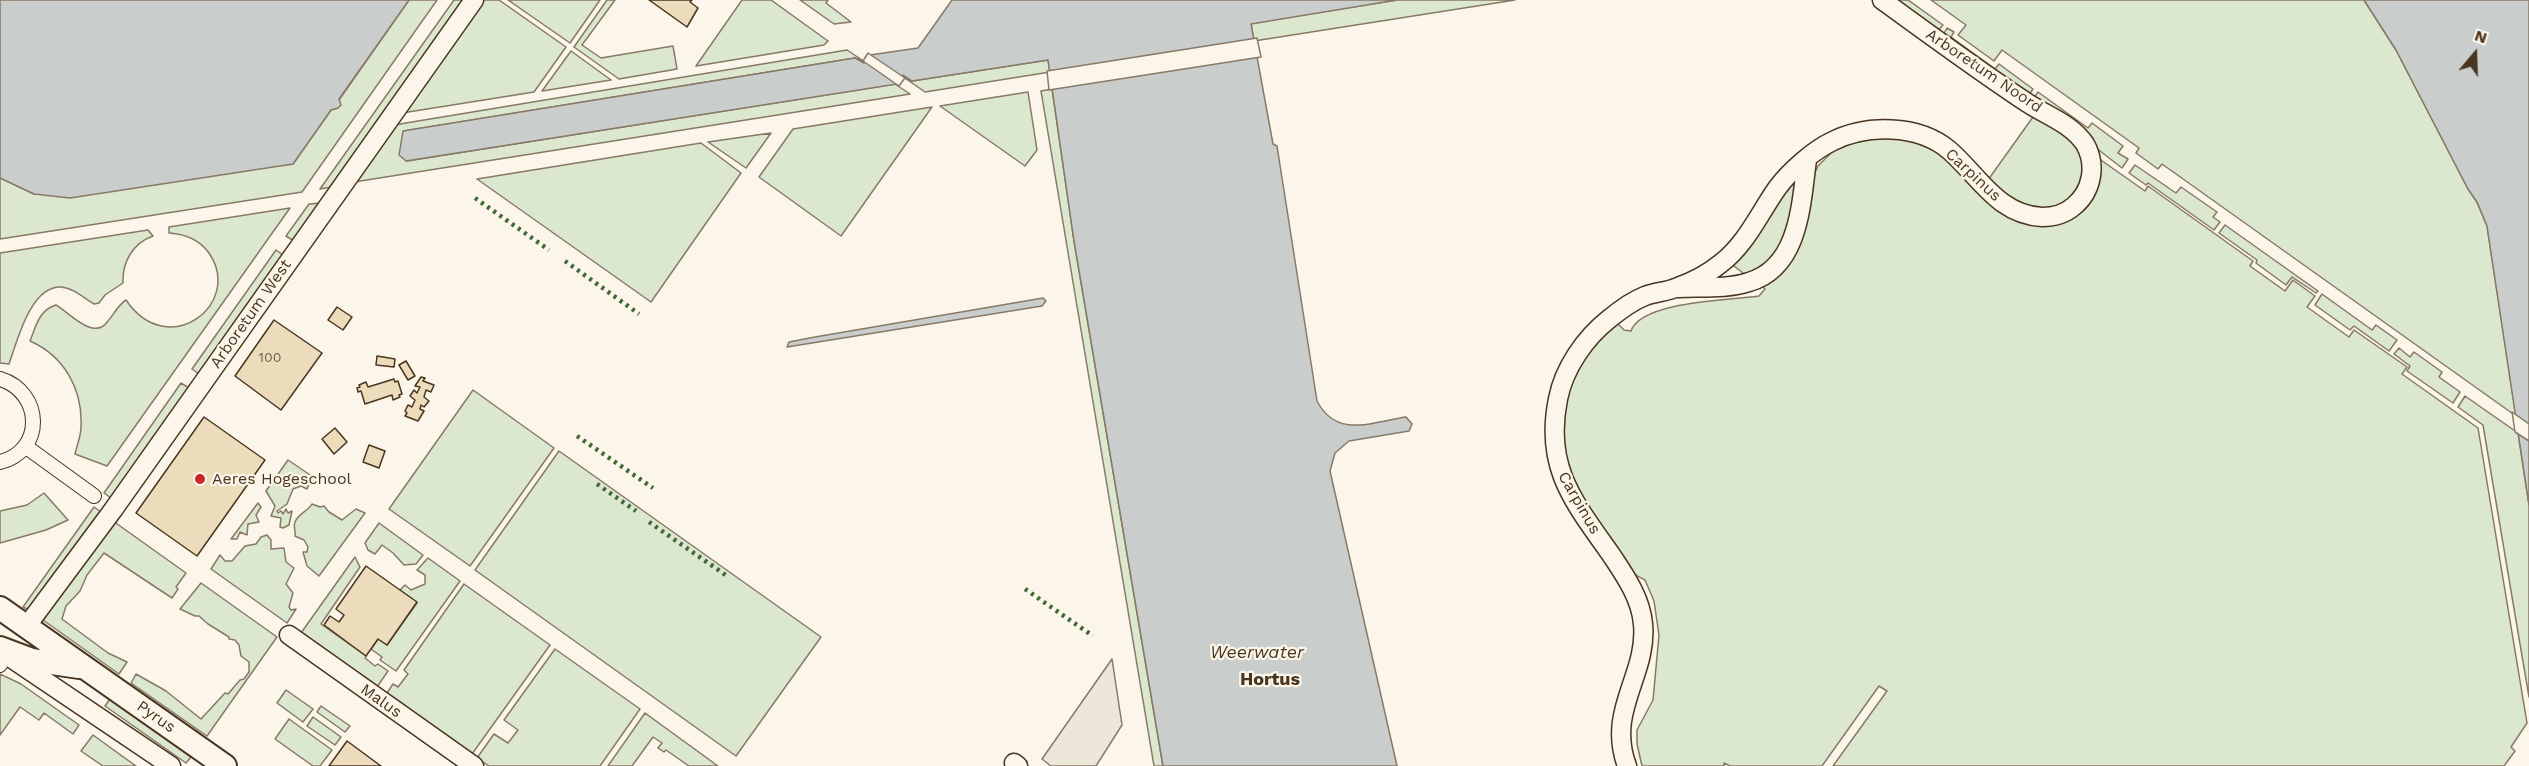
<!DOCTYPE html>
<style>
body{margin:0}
#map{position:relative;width:2529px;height:766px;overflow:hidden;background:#fbf6e9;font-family:"Work Sans",sans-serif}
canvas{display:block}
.north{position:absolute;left:2445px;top:24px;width:60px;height:60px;-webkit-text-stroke:4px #fbf6e9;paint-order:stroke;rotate:19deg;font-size:16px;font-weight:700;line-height:24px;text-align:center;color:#4a3520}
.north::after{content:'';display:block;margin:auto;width:21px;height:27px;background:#4a3520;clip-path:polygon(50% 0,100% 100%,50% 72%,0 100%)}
</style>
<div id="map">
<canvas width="2529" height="766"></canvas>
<div class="north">N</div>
</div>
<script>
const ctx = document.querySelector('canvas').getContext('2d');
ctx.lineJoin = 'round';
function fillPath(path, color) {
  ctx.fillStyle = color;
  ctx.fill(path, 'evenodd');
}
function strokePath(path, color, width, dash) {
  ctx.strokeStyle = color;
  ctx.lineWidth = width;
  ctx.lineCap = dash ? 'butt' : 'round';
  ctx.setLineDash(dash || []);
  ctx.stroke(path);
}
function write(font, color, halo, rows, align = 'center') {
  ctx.font = font + ' "Work Sans",sans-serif';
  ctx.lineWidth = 4.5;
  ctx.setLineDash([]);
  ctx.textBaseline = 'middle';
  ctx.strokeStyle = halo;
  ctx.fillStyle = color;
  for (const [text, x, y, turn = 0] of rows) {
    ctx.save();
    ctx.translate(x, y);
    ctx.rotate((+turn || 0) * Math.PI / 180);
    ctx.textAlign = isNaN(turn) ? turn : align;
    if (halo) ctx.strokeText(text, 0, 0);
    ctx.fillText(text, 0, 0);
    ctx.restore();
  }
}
const green = new Path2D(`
 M409,0H437L302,192L0,239V178L34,194L293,164L331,110L338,108L340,105L339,100Z
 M454,0H464L331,187L320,189Z
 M483,0H499L566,47L534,92L402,113Z
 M508,0H600L570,43Z
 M607,0H615L582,45L601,58L673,46L677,69L619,79L574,47Z
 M742,0H771L828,41L824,45L696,66Z
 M800,0H828L826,3L851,22L834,24Z
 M1397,0H1515L1254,41L1251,23Z
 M1894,0H1908L1943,25L1937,32Z
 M1931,0H2364L2396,50L2468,189L2477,202L2487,226L2516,416L2162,164L2158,169L2136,153L2139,148L2002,50L1994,61L1958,35L1966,25Z
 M1947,28L1954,32L1951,37L1995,69L1999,64L2033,89L2028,96L1943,35Z
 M847,50L865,62L855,58L404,131L407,161L895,84L910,94L354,182L394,125Z
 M571,51L611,80L542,91Z
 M1048,60L1050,72L925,92L902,76L912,81Z
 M1052,89L1074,241L1163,766H1154L1041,91Z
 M1028,92L1037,150L1025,166L940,106Z
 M2038,92L2088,128L2092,123L2123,146L2118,153L2128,159L2122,168L2033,99Z
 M932,107L841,236L759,177L793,129Z
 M2033,117C2046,124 2063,129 2073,141C2104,179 2063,223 2021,207C2009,203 1997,188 1988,180Z
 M771,133L746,168L708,142Z
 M1879,137L1910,140L1937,152L2007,216L2015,220L2024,223L2053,224L2098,158L2145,191L2148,186L2253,261L2250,266L2285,291L2293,280L2315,296L2307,307L2349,337L2354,330L2407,367L2402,374L2478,428L2527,723L2511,747L2515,751L2504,766H1833L1887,691L1879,686L1822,766H1730L1724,763V766H1642L1637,744V730L1653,700L1659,635L1654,601L1645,580C1623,571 1608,542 1596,522C1587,506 1573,487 1568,470C1556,430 1563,380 1590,348C1598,339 1607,331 1616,322L1624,330L1631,331C1641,301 1731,300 1759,296L1765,289L1761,285L1818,166L1836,148Z
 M701,143L741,173L651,302L477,179Z
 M2135,165L2176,193L2181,187L2217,212L2213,217L2220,222L2214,230L2148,183L2146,185L2129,173Z
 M1798,173L1787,234L1772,260L1747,276L1730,263Z
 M321,203L294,241L286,236L309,204Z
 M290,208L107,466L75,454C77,445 81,436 81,427C83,389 64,356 30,341C36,326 39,310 56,305C69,312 94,342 108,321C114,314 118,305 126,300C168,362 244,304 209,253C199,239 185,234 169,233V227Z
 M2225,225L2318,291L2316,293L2292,277L2286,285L2256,263L2257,260L2219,233Z
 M148,230L153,236C133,243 122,262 123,283L105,295L99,303L94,304C84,298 73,288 61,287C30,286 17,342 9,364L0,363V253Z
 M276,250L283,255L199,374L192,369Z
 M2322,294L2372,330L2376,325L2397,340L2389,351L2354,326L2350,330L2315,305Z
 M2399,348L2410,357L2414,352L2442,372L2439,377L2460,392L2453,403L2407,371L2410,366L2394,354Z
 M181,383L189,388L111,498L104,493Z
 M473,390L554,448L470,566L389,509Z
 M2465,396L2518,433L2529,505V697L2483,425L2458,407Z
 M559,451L821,637L736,756L475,570Z
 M288,460L319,481H310L307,489L301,486L293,489L287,504L277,511L278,513L281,511L283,514L286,509L288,513L292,511L289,525L283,528L280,527L281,518L271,516L275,506L266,491Z
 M44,493L68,520L46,530L0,543V511L27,505Z
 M258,503L261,507L256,515L259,522L248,524L247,535L240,532L237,539H231Z
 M312,504L320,507L324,506L329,512L342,520L356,509L365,513L319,576L307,566L303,552H307L308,547L304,540L295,536C296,531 293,527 295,522C298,514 308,511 312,504Z
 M94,507L101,512L29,610L23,607Z
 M113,521L186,573L176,587L178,589L172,598L104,553L87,575L80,591L66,606L62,619L108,653L127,662L119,674L43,620Z
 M379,523L423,555L416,564L404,565L393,553L382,545L375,554L368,550L365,543Z
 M267,535L271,540V549L284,548L286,562L294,568L286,584L293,593L289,607L291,610L296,609L287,623L211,569L220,555L225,561H232L245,546L256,544L261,537Z
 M355,557L360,567L321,624L366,656L365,658L375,666L378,664L388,671L377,687L301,633Z
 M428,558L460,581L396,671L380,660L382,657L371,649L378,639L387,645L417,603L400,590L405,585L411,590L425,584V575L417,570Z
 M201,583L277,637L207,736L131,683L136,674L166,691L201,719L225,693L228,694L240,680L244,679L249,672V662L241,656L239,645L235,640L229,639V637L208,624L199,616H195L180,609Z
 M464,584L550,645L472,754L387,693L393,684L398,687L408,674L404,670Z
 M555,649L640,709L600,766H489L477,758L494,734L508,743L518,730L504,720Z
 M0,674L21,684L79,725L73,734L44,713L39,720L20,707L0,735Z
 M286,690L313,709L303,722L277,703Z
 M110,699L191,757L186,763L105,706Z
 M321,706L350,726L345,732L317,712Z
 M645,713L718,766H689L666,750L664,752L658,748L662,743L653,737L632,766H608Z
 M313,717L341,737L335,745L307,726Z
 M289,719L332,750L320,766H313L275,739Z
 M93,735L136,766H103L81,751Z`);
fillPath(green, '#dce7d0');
strokePath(green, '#887966', 1.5);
const parking = new Path2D(`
 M1112,659L1122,725L1096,766H1051L1042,759Z`);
fillPath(parking, '#ede7d9');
strokePath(parking, '#887966', 1.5);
const water = new Path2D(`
 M0,0H409L339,99L341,105L338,108L331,110L293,164L70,198L34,194L0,178Z
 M952,0H1397L1251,24L1273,144L1277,146L1317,401C1337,439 1371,422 1406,417L1412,424L1409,431L1349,441L1335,453L1330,471L1397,766H1163L1074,241L1048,60L912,81L903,75L897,84L406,161L399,155L403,131L855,58L864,63L870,55L918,48Z
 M2364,0H2529V505L2487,226L2477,202L2468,189L2396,50Z
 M1043,298L1046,301L1042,306L787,347L789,342L815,337Z`);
fillPath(water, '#c9cecd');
strokePath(water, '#887966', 1.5);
const pier = new Path2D(`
 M1257,38L1261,57L1049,90L1047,71Z
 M868,53L905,78L899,86L863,61Z
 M2512,412L2529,424V441L2515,432Z`);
fillPath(pier, '#fbf6e9');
strokePath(pier, '#887966', 1.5);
const building = new Path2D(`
 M649,0H692L690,2L698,8L687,27Z
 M337,307L352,317L343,330L328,320Z
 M274,320L322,353L281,410L235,376Z
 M377,356L395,359L394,367L376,365Z
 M406,361L415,376L408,380L399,365Z
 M421,377L425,378L423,381L434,385L431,392L426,390L424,397L429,401L424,407L421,405L420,409L424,411L418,421L405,416L407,413L405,411L408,405L412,407L415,400L410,396L414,390L417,393L420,387L415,386Z
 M394,379L395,382L398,381L402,394L399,395L400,397L393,400L392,395L365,404L361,391L358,392L357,388L360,387L359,385L366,382L368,387Z
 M204,417L265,460L197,556L136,513Z
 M335,428L347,442L334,454L322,439Z
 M369,445L385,451L379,468L363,462Z
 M366,566L417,602L387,645L378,639L366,656L324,625L330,616L339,622L344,615L336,609Z
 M347,741L381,766H329Z`);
fillPath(building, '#ecdcbc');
strokePath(building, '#4a3520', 1.5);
const pedestrian = new Path2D(`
 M0,379C43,392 45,451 0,462
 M25,446L94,496
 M0,665L6,654`);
const minor = new Path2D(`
 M1679,288C1702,287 1728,289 1749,282C1800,267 1801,203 1807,160
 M26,627L113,510L474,0
 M289,635L474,766
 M11,658L171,766
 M1014,763L1018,766
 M1627,766C1606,710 1648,675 1643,624C1641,599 1626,577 1612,556C1574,502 1544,468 1558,399C1564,368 1585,338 1609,319C1620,310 1632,301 1645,296C1655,292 1667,292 1678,287C1692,282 1709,273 1720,264C1746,245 1760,212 1778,187C1790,171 1814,150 1831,142C1866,124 1918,124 1949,150C1979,176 1998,215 2042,217C2053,217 2065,214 2074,206C2092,191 2097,165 2085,144C2070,122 2044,115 2023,100C1975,68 1929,34 1882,0`);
const tertiary = new Path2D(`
 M0,608L225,766
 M0,648L32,660L79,667`);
strokePath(pedestrian, '#4a3520', 16);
strokePath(minor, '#4a3520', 21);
strokePath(tertiary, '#4a3520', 26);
strokePath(pedestrian, '#fbf6e9', 14);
strokePath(minor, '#fbf6e9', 18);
strokePath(tertiary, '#fbf6e9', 22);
strokePath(new Path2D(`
 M475,198L549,250
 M565,261L639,314
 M577,436L653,488
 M597,484L636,511
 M649,522L727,576
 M1025,589L1093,636`), '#436837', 4.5, [3, 4.5]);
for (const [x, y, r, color] of [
 [200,479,6,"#c62828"]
]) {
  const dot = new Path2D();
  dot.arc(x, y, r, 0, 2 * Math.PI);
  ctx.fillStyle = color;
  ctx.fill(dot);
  strokePath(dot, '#fbf6e9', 2);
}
write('14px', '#725f47', null, [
 ["100",270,358]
]);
write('16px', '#4a3520', '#fbf6e9', [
 ["Arboretum Noord",1984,71,34],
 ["Carpinus",1973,175,43],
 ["Arboretum West",251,314,-55],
 ["Carpinus",1579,503,60],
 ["Malus",381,701,35],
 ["Pyrus",156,717,35]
]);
write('16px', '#4a3520', '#fbf6e9', [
 ["Aeres Hogeschool",212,479]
], 'left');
write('italic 18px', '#4a3520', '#fbf6e9', [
 ["Weerwater",1257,653]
]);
write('bold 18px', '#4a3520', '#fbf6e9', [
 ["Hortus",1270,680]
]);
</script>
